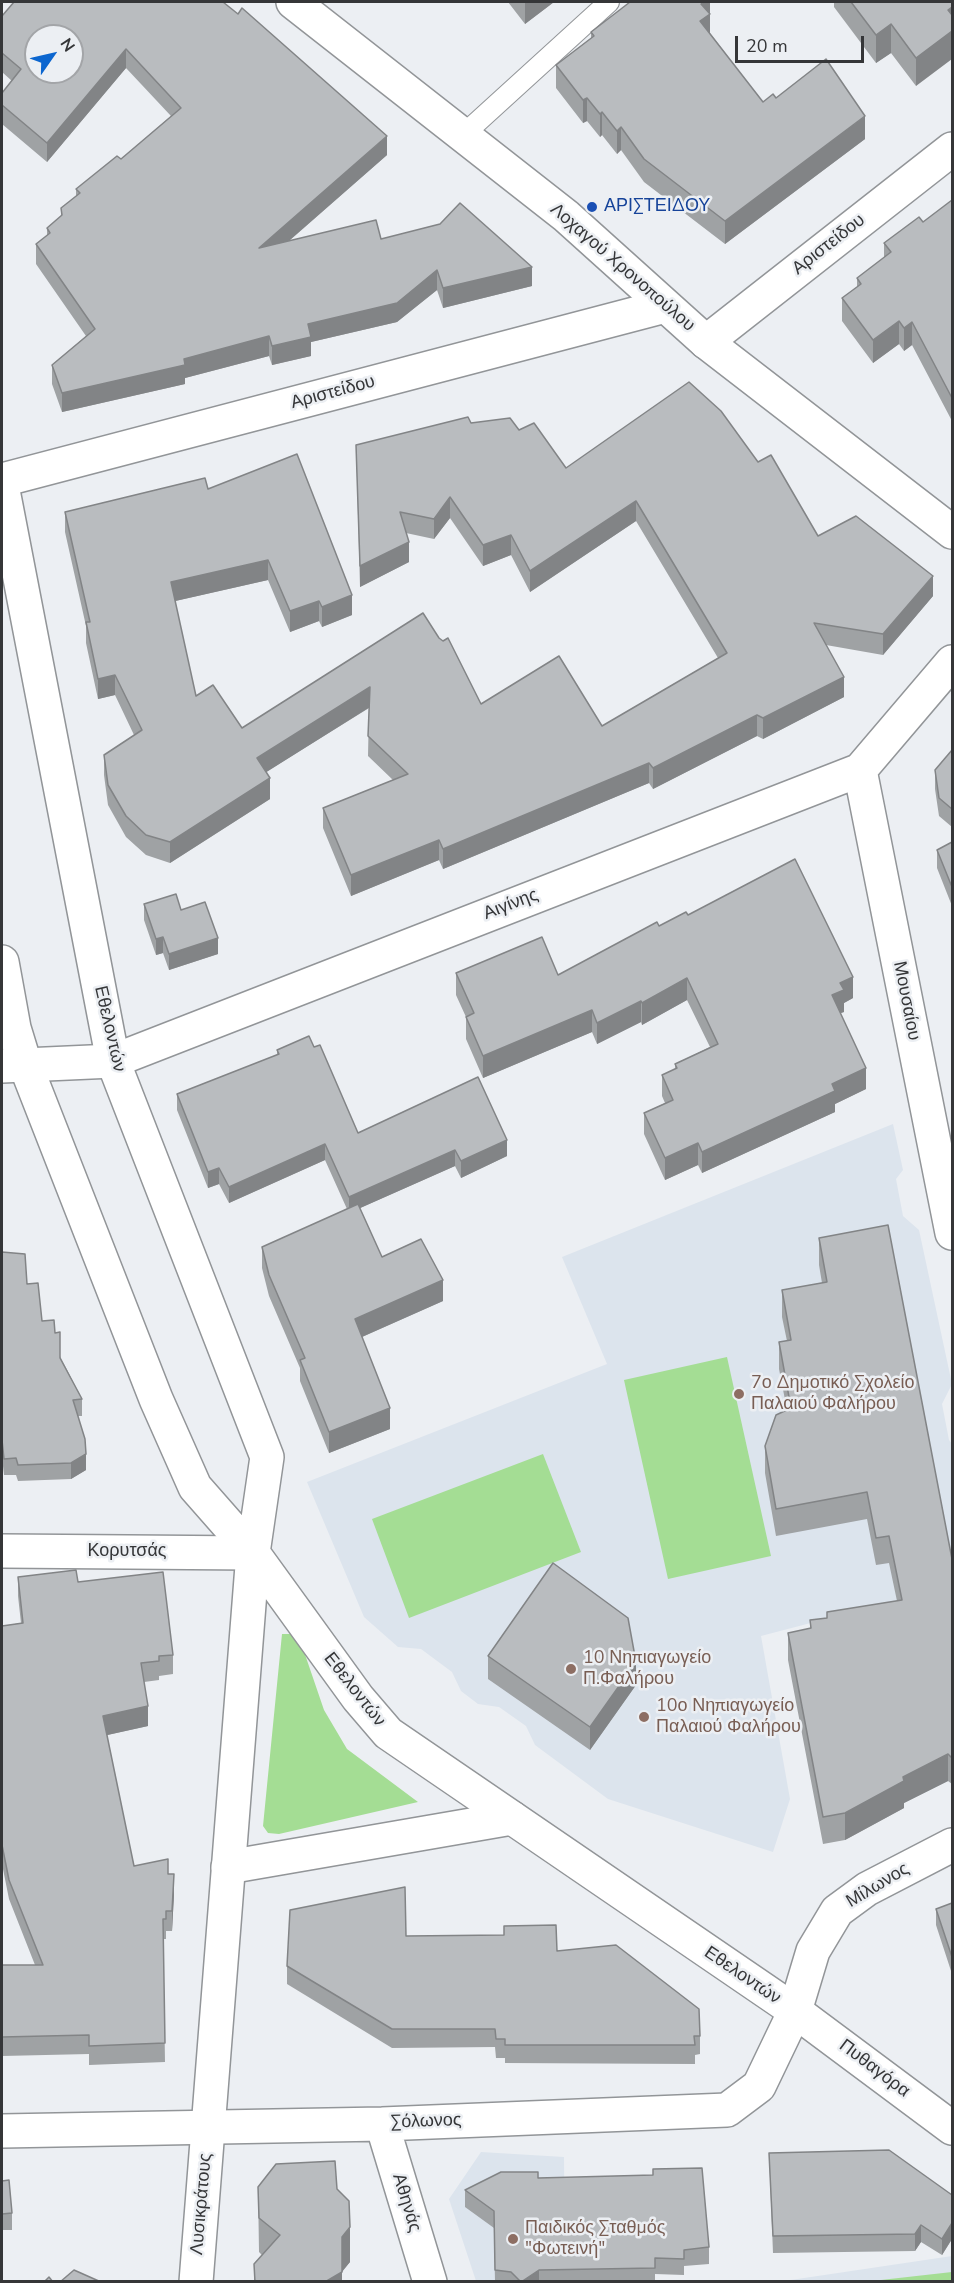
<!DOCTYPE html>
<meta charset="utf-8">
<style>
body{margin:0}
#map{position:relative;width:954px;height:2283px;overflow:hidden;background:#eceff3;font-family:"Nunito Sans",sans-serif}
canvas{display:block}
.frame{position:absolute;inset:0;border:3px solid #353638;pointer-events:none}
.north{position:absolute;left:24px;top:24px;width:60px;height:60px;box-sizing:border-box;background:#eceff3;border:2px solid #a3a5a8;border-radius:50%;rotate:56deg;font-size:16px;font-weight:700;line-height:24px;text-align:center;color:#353638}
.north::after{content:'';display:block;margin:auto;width:21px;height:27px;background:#0c66cf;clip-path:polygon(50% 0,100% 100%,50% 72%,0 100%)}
.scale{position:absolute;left:735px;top:36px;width:129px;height:27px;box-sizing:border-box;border:3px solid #353638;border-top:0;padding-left:8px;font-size:18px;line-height:21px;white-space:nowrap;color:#353638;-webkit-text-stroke:4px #eceff3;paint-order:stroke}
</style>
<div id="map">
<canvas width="954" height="2283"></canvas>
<div class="frame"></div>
<div class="north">N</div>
<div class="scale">20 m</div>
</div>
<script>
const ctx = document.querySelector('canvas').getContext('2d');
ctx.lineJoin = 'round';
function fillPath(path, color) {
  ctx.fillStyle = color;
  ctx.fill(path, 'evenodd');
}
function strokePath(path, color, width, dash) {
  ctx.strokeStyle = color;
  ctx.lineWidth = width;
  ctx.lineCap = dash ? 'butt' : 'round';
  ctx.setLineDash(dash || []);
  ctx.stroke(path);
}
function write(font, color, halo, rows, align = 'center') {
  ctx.font = font + ' "Nunito Sans",sans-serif';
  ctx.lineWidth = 5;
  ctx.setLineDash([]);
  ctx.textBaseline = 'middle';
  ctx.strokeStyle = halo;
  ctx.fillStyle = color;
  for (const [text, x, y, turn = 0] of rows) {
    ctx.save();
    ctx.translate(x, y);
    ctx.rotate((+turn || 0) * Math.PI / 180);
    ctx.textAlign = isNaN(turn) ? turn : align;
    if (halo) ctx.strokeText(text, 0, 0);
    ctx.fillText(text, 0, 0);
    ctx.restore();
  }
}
fillPath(new Path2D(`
 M893,1124L903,1170L896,1179L903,1216L919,1230L952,1384L942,1404L949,1440L952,1444V1586L761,1636L790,1799L773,1852L608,1799L535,1745L526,1726L499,1707L478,1704L461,1691L452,1672L421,1649L398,1647L364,1617L307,1482L607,1364L562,1257Z
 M481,2152L564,2157L565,2281H476L449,2199Z
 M952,2256V2281H784Z`), '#dce4ed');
fillPath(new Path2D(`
 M727,1357L771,1556L668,1579L624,1380Z
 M543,1454L581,1552L409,1618L372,1519Z
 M282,1634H298L324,1710L347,1749L418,1802L279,1834L268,1833L263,1826Z
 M952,2272V2281H872Z`), '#a4dd94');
const service = new Path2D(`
 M463,135L609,2`);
const minor = new Path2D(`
 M706,342L952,149
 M2,480L665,306
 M860,770L952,1233
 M2,1066L113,1061L860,770L952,662
 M2,1551L253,1553
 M228,1867L512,1818
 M382,2124L430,2282
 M2,2131L382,2124L727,2110L759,2086L795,2011L813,1951L837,1911L867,1889L952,1845`);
const tertiary = new Path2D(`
 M293,2L566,216L706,342L952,532
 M2,485L113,1061L267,1457L253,1553L196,2282
 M2,962L14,1028L25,1064L156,1399L195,1487L253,1553L358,1698L388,1733L795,2011L952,2128`);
strokePath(service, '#929598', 22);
strokePath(minor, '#929598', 36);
strokePath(tertiary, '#929598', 36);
strokePath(service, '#fff', 20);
strokePath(minor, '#fff', 33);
strokePath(tertiary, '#fff', 33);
fillPath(new Path2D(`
 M14,2L387,155L289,241L381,239L532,286L443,308L437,290L397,322L311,342V356L272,365L269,356L185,378V384L62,412L52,384V365L86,336L36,264V244L47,236V228L61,216V208L76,196V189L121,159L171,116L126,68L47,162L2,124V93L12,81L2,72V16Z
 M508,2H554L525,24Z
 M710,2V33L763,102L776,98L865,139L725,244L644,182L621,150L617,154L602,135L600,137L587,121L583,123L556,88V65L591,38V32Z
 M834,2H952L916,86L891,53L876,63L834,7Z
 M952,200V421L912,345L904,351L899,344L873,363L842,321V298L857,287V278L884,258V243L923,222Z
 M471,423L519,430L566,468L758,462L818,536L933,596L883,655L826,645L844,697L763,739L757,736L653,789L649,783L443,869L439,860L351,896L323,828V808L393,780L368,756L369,708L266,772L270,799L170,863L146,855L126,837L108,805L104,775V755L134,735L115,695L98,699L86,643V626L65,532V512L208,489L352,615L322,627L319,621L290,632L268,580L175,601L196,696L242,728L423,613L481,704L602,726L718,658L636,521L530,592L511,555L483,566L450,518L434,539L406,533L409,562L360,587L356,445Z
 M952,750V827L939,816L935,789V770Z
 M952,842V906L937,868V850Z
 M144,904L181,910L218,954L169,970L163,953L156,955L144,920Z
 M688,915L853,998L844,1003V1012L840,1013L866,1089L835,1104V1112L702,1173L698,1165L665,1180L644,1134V1113L665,1103L662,1096V1075L675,1069V1064L710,1047L687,1000L642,1025L641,1022L597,1044L592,1032L483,1078L466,1039V1017L456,995V973L558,975L659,926Z
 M314,1047L358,1133L507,1156L461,1178L455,1166L360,1208L382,1257L443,1301L362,1337L390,1429L329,1453L300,1381V1368L269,1296L262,1268V1247L347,1209L325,1160L229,1203L219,1184L208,1188L177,1110V1094L277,1055V1050Z
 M819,1238L952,1559V1784L948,1781L904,1803V1808L845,1840L823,1844L788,1660V1633L810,1629V1620L827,1618L897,1601L889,1563L876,1565L867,1519L776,1536L765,1473V1446L787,1410L779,1369V1342L787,1341L782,1317V1290L822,1283L819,1265Z
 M2,1252L27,1284L42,1321L82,1399V1416H78L86,1470L71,1479L18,1481L16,1475H4L2,1457Z
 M18,1577L78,1582L173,1655V1674L159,1676V1680L144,1682L148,1726L107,1735L134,1866L168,1874L174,1894L172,1931H166V1939H163L165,2062L89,2065V2054L2,2056V1965H35L9,1899L2,1864V1626L21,1623L18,1596Z
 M488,1656L636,1685L590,1750L488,1679Z
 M952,1903V1974L936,1925V1909Z
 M406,1936L557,1951L700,2036V2054L695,2055V2064L505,2063V2058H496L495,2047L392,2048L287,1984V1966Z
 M769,2153L952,2195V2239L942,2255L921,2242L915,2251L773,2253Z
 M538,2178L709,2247V2264L684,2266V2275L655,2274V2282H495L494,2228L465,2207V2190Z
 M2,2181L12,2213V2230H2Z
 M258,2187L337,2189L350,2262L342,2271V2282H254V2264L262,2255L259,2252Z`), '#9fa2a4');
fillPath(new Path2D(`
 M527,2H554L525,24V3Z
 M704,2H710V37L700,44L701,4Z
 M952,7V59L916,86V58L948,10Z
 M891,24V53L876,63V35Z
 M126,49V68L47,162V143Z
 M587,98V121L583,123V100Z
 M602,112V135L600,137V114Z
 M865,116V139L725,244V221Z
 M621,127V150L617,154V131Z
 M387,136V155L259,267V248Z
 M532,267V286L443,308V288Z
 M437,270V290L397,322L311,342V356L272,365V346L308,324Z
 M899,321V344L873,363V340Z
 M912,322V345L904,351V328Z
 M269,336V356L185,378V384L62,412V393L184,359Z
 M450,497V518L434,539V519Z
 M636,501V521L530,592V571Z
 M511,535V555L483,566V545Z
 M409,542V562L360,587V566Z
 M268,560V580L171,602V582Z
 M933,576V596L883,655V634Z
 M352,595V615L322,627V607Z
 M319,601V621L290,632V611Z
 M115,675V695L98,699V679Z
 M844,677V697L763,739V718Z
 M370,687V707L257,778V758Z
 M757,715V736L653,789V768Z
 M649,763V783L443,869V849Z
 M270,778V799L170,863V842Z
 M439,840V860L351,896V875Z
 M163,937V953L156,955V939Z
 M218,938V954L169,970V954Z
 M853,977V998L844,1003V1012L832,1016V995L840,983Z
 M687,978V1000L642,1025V1003Z
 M641,1001V1022L597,1044V1023Z
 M592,1010V1032L483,1078V1056Z
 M866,1068V1089L835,1104V1112L702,1173V1152L832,1084Z
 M507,1140V1156L461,1178V1161Z
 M698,1143V1165L665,1180V1158Z
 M325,1144V1160L229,1203V1187Z
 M455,1150V1166L349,1213V1197Z
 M219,1168V1184L208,1188V1172Z
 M443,1280V1301L355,1340V1319Z
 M390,1408V1429L329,1453V1432Z
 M86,1454V1470L71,1479V1463Z
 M636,1662V1685L590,1750V1727Z
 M148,1706V1726L103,1736V1716Z
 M948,1754V1781L904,1803V1808L845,1840V1813L903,1777Z
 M174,1874V1894L172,1931V1911Z
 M952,2223V2239L942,2255V2239Z
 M921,2225V2242L915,2251V2234Z
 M350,2227V2262L342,2272V2237Z
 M539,2270V2282H521Z
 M342,2272V2282H325Z`), '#828486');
const building = new Path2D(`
 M14,2H223L238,14L242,8L387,136L259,248L376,220L381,239L440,224L460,203L532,267L443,288L437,270L397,303L308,324L311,337L272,346L269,336L184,359L185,365L62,393L52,365L95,329L36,244L50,233L47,228L62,215L61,208L80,193L76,189L117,156L121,159L181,108L126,49L47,143L2,105V93L21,69L2,53V16ZM36,36H72V72H36Z
 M630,2H704L701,4L710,14L700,21L763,102L773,94L776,98L826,59L865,116L725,221L644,159L621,127L617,131L602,112L600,114L587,98L583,100L556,65L594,36L591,32Z
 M851,2H952V7L948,10L952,15V31L916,58L891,24L876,35Z
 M952,200V398L912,322L904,328L899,321L873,340L842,298L861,284L857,278L891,252L884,243L919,217L923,222Z
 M689,382L721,411L758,462L771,455L818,536L856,516L933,576L883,634L814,623L844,677L763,718L757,715L653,768L649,763L443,849L439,840L351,875L323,808L408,774L368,736L370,687L257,758L270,778L170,842L146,835L126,816L108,785L104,755L142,730L115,675L98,679L86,622H90L65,512L205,478L208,489L297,454L352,595L322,607L319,601L290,611L268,560L171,582L196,696L213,685L242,728L423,613L439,638L443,641L448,638L481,704L559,656L602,726L727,653L636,501L530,571L511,535L483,545L450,497L434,519L400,512L409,542L360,566L356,445L468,417L471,423L510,418L519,430L534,423L566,468Z
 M952,750V809L939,798L935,770Z
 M952,842V887L937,850Z
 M795,859L853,977L840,983L844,990L832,995L866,1068L832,1084L835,1091L702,1152L698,1143L665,1158L644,1113L673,1100L662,1075L677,1068L675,1064L718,1044L687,978L642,1003L641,1001L597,1023L592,1010L483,1056L466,1017L474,1013L456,973L542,937L558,975L657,922L659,926L686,912L688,915Z
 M176,894L181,910L205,902L218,938L169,954L163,937L156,939L144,904Z
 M309,1036L314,1047L320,1045L358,1133L478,1077L507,1140L461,1161L455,1150L349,1197L325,1144L229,1187L219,1168L208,1172L177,1094L279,1054L277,1050Z
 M358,1204L382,1257L421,1239L443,1280L355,1319L390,1408L329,1432L300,1360L305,1358L269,1275L262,1247Z
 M888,1225L952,1559V1758L948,1754L903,1777L904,1781L845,1813L823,1817L788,1633L811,1628L810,1620L827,1618V1612L902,1600L889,1536L876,1538L867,1492L776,1509L765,1446L776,1415L791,1408L779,1342L791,1340L782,1290L827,1282L819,1238Z
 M2,1252L25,1254L27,1284L38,1283L42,1321L54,1320L55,1333L60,1332V1358L82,1399L73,1400L85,1439L86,1454L71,1463L18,1465L16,1458L4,1459L2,1440Z
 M553,1563L628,1618L636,1662L590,1727L488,1656Z
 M76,1570L78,1582L163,1572L173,1655L159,1656V1661L141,1663L148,1706L103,1716L134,1866L168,1859V1874H174L172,1911H166V1919H163L165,2043L89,2046V2035L2,2037V1965H43L9,1880L2,1845V1626L23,1623L18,1577Z
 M405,1887L406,1936L504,1935V1926L556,1925L557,1951L616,1945L699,2009L700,2036H694L695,2045H505V2039H496L495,2029H392L287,1966L290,1910Z
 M952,1903V1957L936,1909Z
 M889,2150L952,2195V2223L942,2239L921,2225L915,2234L773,2236L769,2153Z
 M335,2161L337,2189L349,2201L350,2227L342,2237V2272L325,2282H255L254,2264L280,2235L259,2218L258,2187L276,2164Z
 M702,2168L709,2247L684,2250V2259L655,2258V2268L539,2270L521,2282L511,2272L495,2270L494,2211L465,2190L501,2172H538V2178L653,2175V2169Z
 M9,2180L12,2213L2,2214V2181Z
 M74,2270L101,2282H60Z
 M49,2277L53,2282H44Z`);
fillPath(building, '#b9bcbf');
strokePath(building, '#828486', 1.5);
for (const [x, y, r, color] of [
 [592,207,6,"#1a4fb4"],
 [739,1394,6,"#8d6e63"],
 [571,1669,6,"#8d6e63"],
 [644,1717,6,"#8d6e63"],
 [513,2239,6,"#8d6e63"]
]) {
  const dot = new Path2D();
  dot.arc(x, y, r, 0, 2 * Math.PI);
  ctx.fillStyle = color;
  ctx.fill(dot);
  strokePath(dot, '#eceff3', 2);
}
write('18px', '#164399', '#eceff3', [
 ["ΑΡΙΣΤΕΙΔΟΥ",604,207]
], 'left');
write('18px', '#353638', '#eceff3', [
 ["Αριστείδου",829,245,-38],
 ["Λοχαγού Χρονοπούλου",622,268,41],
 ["Αριστείδου",333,393,-15],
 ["Αιγίνης",511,905,-21],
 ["Μουσαίου",906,1001,79],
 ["Εθελοντών",109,1029,77],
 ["Κορυτσάς",127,1552],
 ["Εθελοντών",354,1690,52],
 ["Μίλωνος",878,1886,-31],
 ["Εθελοντών",742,1976,34],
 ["Πυθαγόρα",874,2069,37],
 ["Σόλωνος",426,2122,-2],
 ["Αθηνάς",406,2203,73],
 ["Λυσικράτους",202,2204,-85]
]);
write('18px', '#785e54', '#eceff3', [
 ["7ο Δημοτικό Σχολείο",751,1384],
 ["Παλαιού Φαλήρου",751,1405],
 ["10 Νηπιαγωγείο",583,1659],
 ["Π.Φαλήρου",583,1680],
 ["10ο Νηπιαγωγείο",656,1707],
 ["Παλαιού Φαλήρου",656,1728],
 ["Παιδικός Σταθμός",525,2229],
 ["\"Φωτεινή\"",525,2250]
], 'left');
</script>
